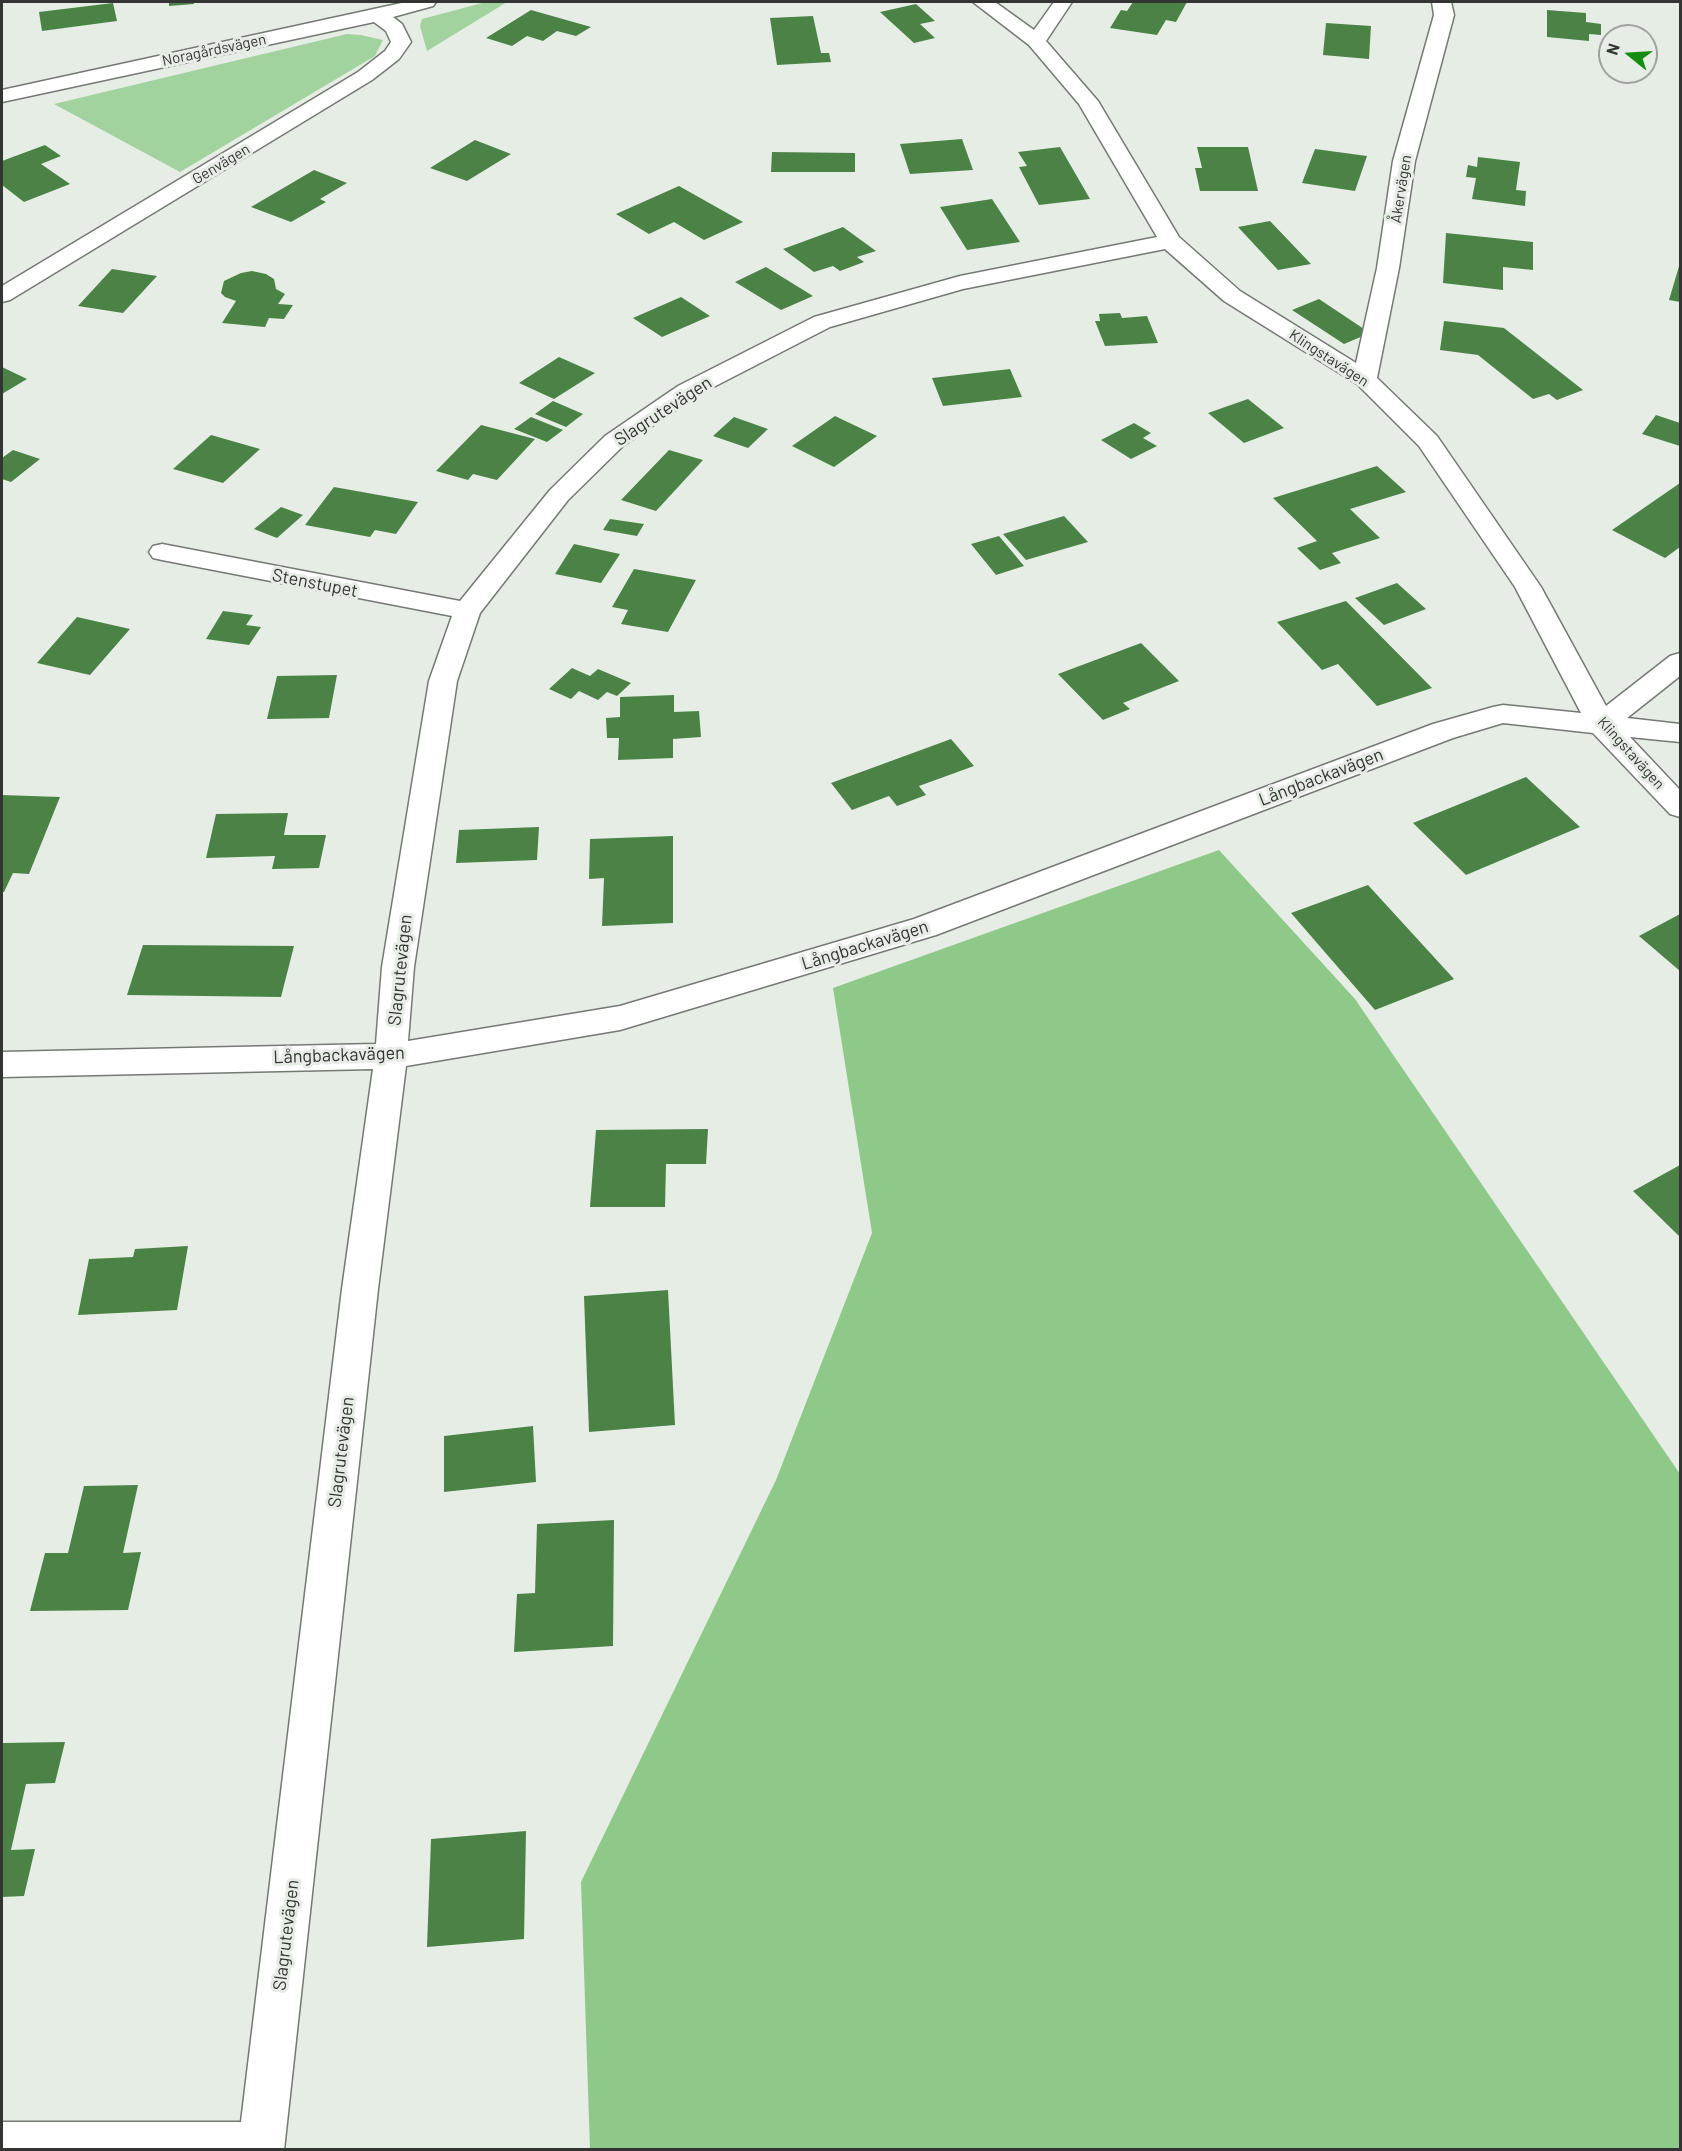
<!DOCTYPE html>
<meta charset="utf-8">
<style>
body{margin:0}
#map{position:relative;width:1682px;height:2151px;overflow:hidden;background:#e6ede5;font-family:Barlow,sans-serif}
canvas{display:block}
.frame{position:absolute;inset:0;border:3px solid #333532;pointer-events:none}
.north{position:absolute;left:1598px;top:24px;width:60px;height:60px;box-sizing:border-box;background:#e6ede5;border:2px solid #9ea39d;border-radius:50%;rotate:288deg;font-size:16px;font-weight:700;line-height:24px;text-align:center;color:#333532}
.north::after{content:'';display:block;margin:auto;width:21px;height:27px;background:#158c13;clip-path:polygon(50% 0,100% 100%,50% 72%,0 100%)}
</style>
<div id="map">
<canvas width="1682" height="2151"></canvas>
<div class="frame"></div>
<div class="north">N</div>
</div>
<script>
const ctx = document.querySelector('canvas').getContext('2d');
ctx.lineJoin = 'round';
function fillPath(path, color) {
  ctx.fillStyle = color;
  ctx.fill(path, 'evenodd');
}
function strokePath(path, color, width, dash) {
  ctx.strokeStyle = color;
  ctx.lineWidth = width;
  ctx.lineCap = dash ? 'butt' : 'round';
  ctx.setLineDash(dash || []);
  ctx.stroke(path);
}
function write(font, color, halo, rows, align = 'center') {
  ctx.font = font + ' Barlow,sans-serif';
  ctx.lineWidth = 6;
  ctx.setLineDash([]);
  ctx.textBaseline = 'middle';
  ctx.strokeStyle = halo;
  ctx.fillStyle = color;
  for (const [text, x, y, turn = 0] of rows) {
    ctx.save();
    ctx.translate(x, y);
    ctx.rotate((+turn || 0) * Math.PI / 180);
    ctx.textAlign = isNaN(turn) ? turn : align;
    if (halo) ctx.strokeText(text, 0, 0);
    ctx.fillText(text, 0, 0);
    ctx.restore();
  }
}
fillPath(new Path2D(`
 M486,2H507L427,51L420,26L422,19Z
 M347,34L361,35L383,40L375,56L180,172L54,104Z`), '#a2d39e');
fillPath(new Path2D(`
 M1219,850L1355,999L1680,1474V2149H590L581,1882L776,1480L872,1233L833,988Z`), '#8fc989');
fillPath(new Path2D(`
 M169,2H194V4L169,6Z
 M1133,2H1187L1176,22L1166,20L1157,35L1110,28L1121,10L1127,11Z
 M113,3L117,21L42,31L39,12Z
 M916,4L935,21L920,24L935,38L914,43L880,12Z
 M531,10L591,27L576,36L557,31L543,41L527,36L512,46L486,38Z
 M1547,10L1586,13V22L1601,24V35L1589,34V41L1547,37Z
 M813,16L821,53H829L831,62L777,65L770,18Z
 M1326,23L1371,26L1369,59L1323,55Z
 M962,139L973,170L910,174L900,144Z
 M475,140L511,154L467,181L430,168Z
 M45,145L61,156L41,164L70,184L24,202L2,185V161Z
 M1060,147L1090,199L1039,205L1019,167L1027,166L1018,152Z
 M1197,147H1248L1258,191H1200L1195,168H1202Z
 M1315,149L1367,156L1355,191L1302,183Z
 M772,152L855,153V172H771Z
 M1478,157L1520,162L1516,190L1526,191L1525,206L1472,199L1476,178L1466,177L1468,165L1477,167Z
 M314,170L347,183L320,199L326,202L291,222L251,207Z
 M679,186L743,222L704,240L674,222L649,234L616,214Z
 M992,199L1020,242L967,250L940,207Z
 M1270,221L1311,264L1278,270L1238,227Z
 M843,227L876,251L857,257L864,262L840,271L833,266L814,272L783,249Z
 M1446,233L1533,242V270L1503,267V290L1443,283Z
 M1680,263V302L1669,300Z
 M766,267L813,296L781,310L735,282Z
 M112,269L157,276L123,313L78,306Z
 M252,271L266,274L274,279L276,289L285,294L278,304L293,305L284,319L269,318L265,327L222,323L236,301L225,297L221,293L224,281L241,273Z
 M681,297L710,316L662,337L633,318Z
 M1319,299L1370,333L1344,344L1292,310Z
 M1120,313L1122,318L1147,316L1158,343L1105,346L1095,321H1100L1099,314Z
 M1444,321L1504,328L1583,390L1557,400L1549,394L1533,399L1478,355L1440,350Z
 M559,357L595,373L554,399L519,383Z
 M2,367L27,379L2,394Z
 M1010,369L1022,397L943,406L932,378Z
 M1248,399L1284,428L1244,443L1208,413Z
 M553,401L583,414L566,427L535,414Z
 M1656,415L1680,423V446L1642,434Z
 M835,416L877,436L834,467L792,446Z
 M531,417L563,430L547,442L514,429Z
 M734,417L768,429L748,448L713,436Z
 M1134,423L1151,433L1143,438L1157,446L1131,459L1101,440Z
 M481,425L535,439L497,480L473,474L468,480L436,471Z
 M211,435L260,449L223,483L173,469Z
 M13,450L40,459L11,482L2,479V458Z
 M669,450L703,460L656,511L621,500Z
 M1377,466L1406,492L1350,509L1380,538L1332,553L1341,563L1320,570L1297,548L1317,541L1273,498Z
 M1680,483V547L1665,558L1612,530Z
 M334,487L418,502L396,534L375,530L370,537L305,525Z
 M281,507L303,515L277,538L254,529Z
 M1064,516L1088,542L1026,560L1003,534Z
 M610,519L644,524L637,536L603,530Z
 M999,536L1024,566L996,575L971,544Z
 M574,544L620,554L601,583L555,574Z
 M634,569L696,580L668,632L621,624L628,610L612,607Z
 M1397,583L1426,609L1384,625L1355,598Z
 M1346,601L1432,688L1377,706L1338,664L1322,670L1277,622Z
 M223,611L253,615L246,625L261,627L249,645L206,639Z
 M77,617L130,629L90,675L37,663Z
 M1141,643L1179,681L1123,703L1130,709L1103,720L1058,674Z
 M572,668L590,676L598,669L631,683L617,696L607,692L598,700L579,691L571,699L549,689Z
 M337,675L329,718L267,719L277,676Z
 M674,695V712L699,711L701,737L673,739V758L618,760L619,738H607L606,718L620,717V697Z
 M951,739L974,766L919,786L926,795L897,806L889,796L852,810L831,783Z
 M1526,777L1580,827L1466,875L1413,823Z
 M2,795L60,797L29,874L13,873L4,892H2Z
 M288,813L284,835H326L319,868L272,869L275,856L206,858L216,814Z
 M539,827L537,860L456,863L459,830Z
 M673,836V923L602,926L604,878L589,879L590,839Z
 M1368,885L1454,979L1375,1010L1291,913Z
 M1680,914V971L1639,936Z
 M143,945L294,946L281,997L127,995Z
 M708,1129L706,1164H666L665,1207H590L596,1130Z
 M1680,1165V1237L1633,1191Z
 M188,1246L177,1310L78,1315L89,1259L133,1257L135,1249Z
 M668,1290L675,1425L589,1432L584,1296Z
 M533,1426L536,1482L444,1492V1436Z
 M138,1485L123,1553L141,1552L128,1610L30,1611L45,1553H68L84,1486Z
 M614,1520L613,1646L514,1652L517,1594L535,1593L537,1524Z
 M65,1742L55,1783L26,1784L11,1850L35,1849L24,1896L2,1897V1743Z
 M526,1831L524,1939L427,1947L431,1839Z`), '#4b8347');
const minor = new Path2D(`
 M406,2H436L433,6L393,17L402,24L411,42L399,59L372,80L10,300L2,302V286L358,72L385,51L391,42L386,31L374,22L2,102V90Z
 M973,2H995L1034,30L1054,2H1072L1046,41L1098,101L1179,237L1240,291L1356,363L1377,268L1393,161L1434,15L1432,2H1451L1454,15L1415,161L1399,268L1377,378L1437,436L1541,587L1606,706L1670,656L1680,653V676L1627,718L1680,724V742L1630,737L1680,790V817L1670,814L1593,733L1503,723L1453,738L936,935L620,1030L406,1066L378,1289L284,2150H2V2122H241L342,1289L373,1069L2,1077V1052L376,1044L382,967L429,681L452,616L162,560L153,558L149,552L153,546L162,544L460,601L550,490L605,436L678,386L814,317L960,276L1157,237L1079,104L1029,45ZM1165,249L1224,301L1357,384L1419,446L1515,587L1581,713L1503,705L1493,707L1433,724L914,919L620,1006L408,1041L414,967L457,681L480,613L568,500L623,446L696,396L830,327L963,289Z`);
strokePath(minor, '#747a73', 3);
fillPath(minor, '#fff');
write('15px', '#333532', '#e6ede5', [
 ["Noragårdsvägen",214,50,-12],
 ["Genvägen",221,164,-31],
 ["Åkervägen",1401,189,-81],
 ["Klingstavägen",1329,358,33],
 ["Klingstavägen",1631,753,48]
]);
write('18px', '#333532', '#e6ede5', [
 ["Slagrutevägen",663,411,-33],
 ["Stenstupet",315,583,11],
 ["Långbackavägen",1321,777,-21],
 ["Långbackavägen",865,945,-17],
 ["Slagrutevägen",400,970,-84],
 ["Långbackavägen",339,1055,-2],
 ["Slagrutevägen",341,1452,-83],
 ["Slagrutevägen",286,1935,-83]
]);
</script>
